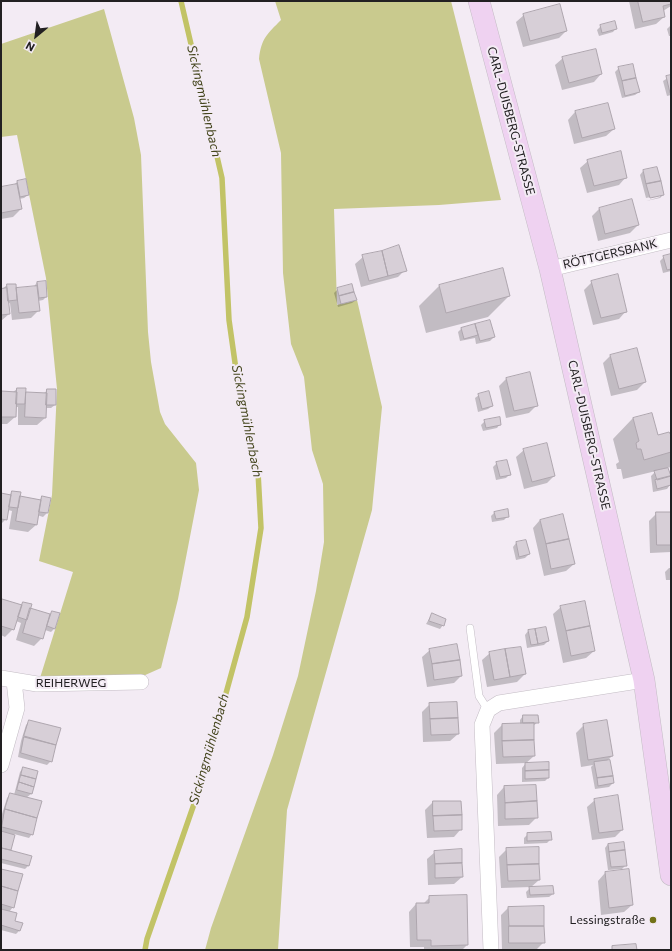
<!DOCTYPE html>
<meta charset="utf-8">
<style>
body{margin:0}
#map{position:relative;width:672px;height:951px;overflow:hidden;background:#f3ebf4;font-family:Commissioner,sans-serif}
canvas{display:block}
.frame{position:absolute;inset:0;border:2px solid #222022;pointer-events:none}
.north{position:absolute;left:16px;top:16px;width:40px;height:40px;-webkit-text-stroke:3px #f3ebf4;paint-order:stroke;rotate:209deg;font-size:11px;font-weight:700;line-height:16px;text-align:center;color:#222022}
.north::after{content:'';display:block;margin:auto;width:14px;height:18px;background:#222022;clip-path:polygon(50% 0,100% 100%,50% 72%,0 100%)}
</style>
<div id="map">
<canvas width="672" height="951"></canvas>
<div class="frame"></div>
<div class="north">N</div>
</div>
<script>
const ctx = document.querySelector('canvas').getContext('2d');
ctx.lineJoin = 'round';
function fillPath(path, color) {
  ctx.fillStyle = color;
  ctx.fill(path, 'evenodd');
}
function strokePath(path, color, width, dash) {
  ctx.strokeStyle = color;
  ctx.lineWidth = width;
  ctx.lineCap = dash ? 'butt' : 'round';
  ctx.setLineDash(dash || []);
  ctx.stroke(path);
}
function write(font, color, halo, rows, align = 'center') {
  ctx.font = font + ' Commissioner,sans-serif';
  ctx.lineWidth = 4;
  ctx.setLineDash([]);
  ctx.textBaseline = 'middle';
  ctx.strokeStyle = halo;
  ctx.fillStyle = color;
  for (const [text, x, y, turn = 0] of rows) {
    ctx.save();
    ctx.translate(x, y);
    ctx.rotate((+turn || 0) * Math.PI / 180);
    ctx.textAlign = isNaN(turn) ? turn : align;
    if (halo) ctx.strokeText(text, 0, 0);
    ctx.fillText(text, 0, 0);
    ctx.restore();
  }
}
fillPath(new Path2D(`
 M275,1H451L501,200L439,205L334,209L337,305L357,300L382,407L372,510L287,810L278,950H205L211,928L273,755L298,676L316,591L324,542L323,484L312,450L304,377L291,344L283,273L281,153L259,59C261,39 267,34 281,20Z
 M104,9L134,118L141,155L148,332L151,362L160,412L165,424L196,463L199,490L178,599L161,668L143,676L40,678L73,572L39,561L52,495L57,389L46,278L17,135L1,137V44Z`), '#c9ca8e');
fillPath(new Path2D(`
 M629,1H671V6L663,11L664,17L656,24L635,29Z
 M524,15L566,31L559,38L523,47L516,22Z
 M671,25V36H669L667,29Z
 M601,26L616,28L613,32L599,36L597,30Z
 M563,58L601,74L594,82L562,90L555,65Z
 M619,68L639,92L635,95L622,98L615,72Z
 M671,76V95L667,96L663,81Z
 M575,112L614,129L606,136L574,144L568,120Z
 M588,161L626,177L619,185L587,193L580,168Z
 M656,168L663,195L660,198L646,201L660,197V195L646,198L640,175L643,171Z
 M17,182L28,195L24,198L19,199L21,209L13,217L1,219V188L14,185Z
 M599,209L638,225L630,233L598,241L592,216Z
 M400,247L406,269L398,277L361,287L355,264L363,257Z
 M664,257L671,258V271L663,273L660,261Z
 M37,282L46,297L43,300L38,301V311L31,318L12,320L10,303L8,304L9,314L1,321V290L7,285L15,290L34,287Z
 M592,282L626,311L619,319L593,325L584,290Z
 M439,286L509,296L488,317L426,333L419,306Z
 M338,289L356,300L352,303L338,307L334,293Z
 M489,321L494,337L490,341L476,344L475,338L460,341L458,332L462,328Z
 M610,356L645,382L637,390L611,396L603,363Z
 M506,379L537,405L529,413L506,418L499,386Z
 M17,389L25,393H44L48,390L55,405L51,408H45V418L37,425H18V407H15V417L7,424H1V392H13Z
 M479,395L492,406L488,409L478,412L475,398Z
 M633,418L657,436H671V467L667,468L670,476V485L667,489L653,492L651,476L656,471L623,479L621,469H617L616,464L619,462L613,439Z
 M485,421L500,424L497,428L483,431L481,425Z
 M524,450L554,476L547,483L524,489L516,457Z
 M497,463L510,474L506,478L496,480L493,467Z
 M13,492L19,497L39,501L42,497L49,498L47,513L43,517L37,515L36,525L28,532L9,529L12,511L8,510L6,519L1,524V494L9,495Z
 M495,512L508,516L504,520L492,522L491,516Z
 M657,513L671,525V552L650,553L649,521Z
 M540,520L574,564L566,571L544,576L533,528Z
 M525,541L529,554L525,558L516,560L513,547L516,543Z
 M669,568H671V580H666L665,572Z
 M1,600L20,606L23,603L29,609L49,615L52,612L55,628L51,632L45,630L42,638L34,646L16,640L21,623L16,621L13,629L5,637L1,635Z
 M561,607L594,651L586,658L563,663L553,614Z
 M432,614L443,625L440,629L426,624Z
 M528,631L548,641L544,645L527,648L525,635Z
 M430,650L461,676L454,683L427,687L422,657Z
 M490,653L525,674L517,682L487,687L482,660Z
 M430,704L458,734L450,741L423,742L422,712Z
 M523,716L538,722L533,726L534,756L525,764L548,778L545,781L522,782V768L526,763L496,764L494,733L502,725H520V720Z
 M30,721L60,729L51,761L47,765L18,757L21,741L26,725Z
 M584,725L612,756L606,762L613,783L609,787L595,789L591,767L593,765L581,767L576,733Z
 M23,768L31,794L26,798L32,834L29,838L14,834L10,851L31,857L28,866L25,869L1,863L2,814L7,798L11,794L14,795L20,772Z
 M504,787L537,817L529,825L498,826L497,795Z
 M595,800L622,830L615,837L592,840L587,807Z
 M433,802L461,829L454,837L427,838L425,810Z
 M528,834L551,839L547,843L524,844V838Z
 M608,844L626,865L622,869L608,870L605,848Z
 M507,849L539,880L530,888L553,894L549,897L527,898L526,892L531,887L501,888L499,857Z
 M435,852L462,877L454,884L428,885L427,859Z
 M1,870L13,907L9,912L20,930L16,934L1,930V911L3,909H1Z
 M628,870L632,905L624,912L601,915L598,881L605,873Z
 M430,897L467,945L462,950H424V947H410L409,912L416,904H423Z
 M508,908L544,942L536,950H502L501,915Z`), '#0003');
strokePath(new Path2D(`
 M145,950L147,939L201,784L247,617L261,528L258,472L240,398L229,320L222,178L181,1`), '#c2c366', 5.5);
const building = new Path2D(`
 M638,1H671V4L663,6L665,17L643,22Z
 M560,4L567,31L530,41L523,14Z
 M615,21L617,29L602,33L600,25Z
 M596,49L602,74L569,83L562,57Z
 M633,64L636,78L622,81L618,67Z
 M671,75V93H670L666,76Z
 M636,78L640,92L625,96L622,81Z
 M608,103L615,129L582,138L575,111Z
 M621,151L627,178L594,186L587,160Z
 M657,167L661,181L646,184L643,170Z
 M26,179L29,195L20,197L17,181Z
 M661,181L664,195L650,198L646,184Z
 M17,184L22,209L1,213V187Z
 M632,199L639,225L605,234L599,208Z
 M399,245L407,271L388,276L382,251Z
 M382,251L388,276L369,281L362,255Z
 M671,254V269L667,270L663,256Z
 M503,268L510,296L446,313L439,285Z
 M618,274L627,312L601,318L591,281Z
 M46,281L47,297L39,298L37,282Z
 M7,284H16L17,300L8,301Z
 M352,284L354,292L339,296L337,288Z
 M37,286L40,311L19,313L16,288Z
 M7,288L10,314L1,315V289Z
 M354,292L357,300L341,304L339,296Z
 M490,320L495,337L480,341L475,324Z
 M475,324L478,335L464,339L461,328Z
 M637,348L646,382L619,389L610,355Z
 M530,372L538,406L514,411L506,378Z
 M17,388H26L25,404H16Z
 M47,389H56V405H46Z
 M1,391L17,392L16,417H1Z
 M489,391L493,406L482,409L478,394Z
 M26,392L47,393L46,418L25,417Z
 M652,413L658,435L669,432L671,435V452L644,460L641,449H637L636,443L639,441L633,418Z
 M500,417L501,425L486,428L484,420Z
 M547,443L555,476L532,482L523,449Z
 M507,460L511,475L500,477L496,462Z
 M668,468L671,476L657,480L654,471Z
 M671,476V485L657,489L655,480Z
 M12,491L21,492L18,508L9,507Z
 M1,493L11,495L7,520L1,519Z
 M20,496L41,500L37,525L16,521Z
 M42,496L51,498L48,513L39,512Z
 M508,509L509,517L496,519L494,512Z
 M656,512H671V545H657Z
 M563,514L569,539L546,544L540,520Z
 M569,539L575,564L551,569L546,544Z
 M526,540L530,554L519,557L516,542Z
 M2,599L22,605L14,630L1,626Z
 M585,601L590,626L566,631L560,606Z
 M23,602L32,604L27,620L18,617Z
 M30,608L50,614L43,639L23,633Z
 M52,611L60,613L55,629L47,626Z
 M432,613L446,619L444,626L429,621Z
 M590,626L595,651L571,656L566,631Z
 M546,627L549,641L538,644L535,629Z
 M535,629L538,644L531,645L528,630Z
 M457,644L460,660L432,664L429,649Z
 M521,647L526,674L510,677L505,649Z
 M505,649L510,677L494,680L489,652Z
 M460,660L462,676L434,680L432,664Z
 M457,702L458,718L430,719L429,703Z
 M523,715H538L539,723H523Z
 M458,718L459,734L431,735L430,719Z
 M29,720L61,728L56,745L24,736Z
 M607,720L613,756L588,760L583,724Z
 M534,723V740L502,741V724Z
 M24,737L56,745L52,762L21,753Z
 M534,740L535,756L503,757L502,741Z
 M610,760L613,776L597,778L594,762Z
 M549,762V770L525,771V763Z
 M23,767L38,771L36,779L21,775Z
 M549,770V778L525,779V771Z
 M21,775L36,779L34,787L19,782Z
 M613,776L614,783L598,786L597,778Z
 M19,782L34,787L32,794L17,790Z
 M536,785L537,801L505,803L504,786Z
 M10,793L42,801L37,818L5,809Z
 M618,795L623,830L599,833L594,799Z
 M433,801H461L462,815L433,816Z
 M537,801L538,818L505,819V803Z
 M5,809L37,818L33,835L2,827Z
 M462,815V830L434,831L433,816Z
 M1,831L15,835L11,850L1,848Z
 M551,832L552,840L527,841V833Z
 M624,842L625,850L609,852L608,844Z
 M539,847V864L507,865L506,848Z
 M2,848L32,856L29,866L1,859Z
 M462,849V863L435,864L434,851Z
 M625,850L627,866L611,867L609,852Z
 M462,863L463,877L435,878V864Z
 M539,864L540,880L508,881L507,865Z
 M1,869L23,874L18,891L1,886Z
 M629,869L633,905L609,908L605,872Z
 M1,886L18,891L14,908L1,904Z
 M553,886L554,894L530,895L529,887Z
 M467,895L468,945L431,946V940H417L416,903H429V896Z
 M544,906V926H509L508,907Z
 M1,909L17,913L15,921L23,923L20,931L1,925Z
 M509,926H544L545,943H509Z
 M636,944L637,950H612V946Z`);
fillPath(building, '#d7cfd7');
strokePath(building, '#aea6ae', 1);
const lane = new Path2D(`
 M470,628L479,696L488,710`);
const street = new Path2D(`
 M550,269L671,240
 M1,678L37,684L141,682
 M1,765L17,708L14,681
 M491,950L482,725L488,710L499,703L644,680`);
const secondary = new Path2D(`
 M479,1L550,269L644,680L671,875`);
strokePath(lane, '#c3bcc4', 8);
strokePath(street, '#c3bcc4', 16);
strokePath(secondary, '#c3bcc4', 22);
strokePath(lane, '#fff', 7);
strokePath(street, '#fff', 15);
strokePath(secondary, '#efd2f1', 21);
for (const [x, y, r, color] of [
 [653,920,4,"#727217"]
]) {
  const dot = new Path2D();
  dot.arc(x, y, r, 0, 2 * Math.PI);
  ctx.fillStyle = color;
  ctx.fill(dot);
  strokePath(dot, '#f3ebf4', 1.5);
}
write('12px', '#222022', '#f3ebf4', [
 ["CARL-DUISBERG-STRASSE",511,121,75],
 ["RÖTTGERSBANK",610,254,-13],
 ["CARL-DUISBERG-STRASSE",589,435,77],
 ["REIHERWEG",71,683]
]);
write('12px', '#222022', '#f3ebf4', [
 ["Lessingstraße",645,920]
], 'right');
write('italic 13px', '#45461e', '#f3ebf4', [
 ["Sickingmühlenbach",204,101,77],
 ["Sickingmühlenbach",247,421,79],
 ["Sickingmühlenbach",209,749,-74]
]);
</script>
